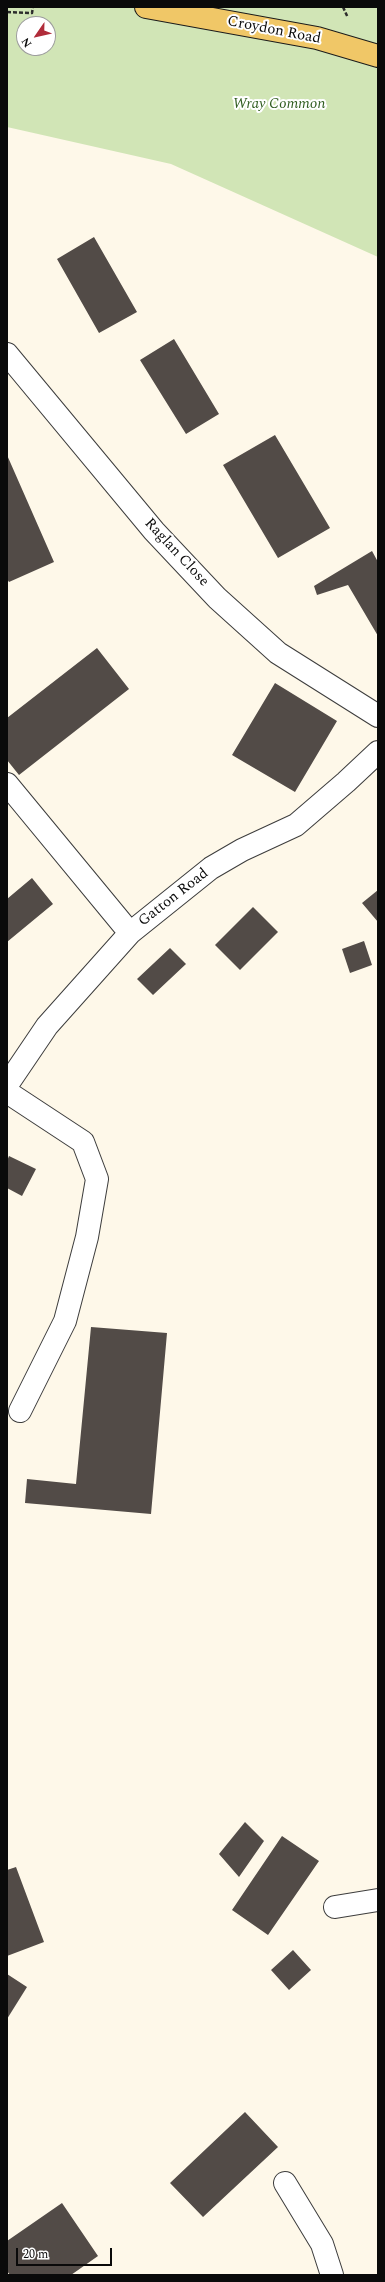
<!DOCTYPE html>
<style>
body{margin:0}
#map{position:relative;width:385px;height:2282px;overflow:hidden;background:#fef8e9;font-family:Spectral,serif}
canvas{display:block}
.frame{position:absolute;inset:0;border:8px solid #0a0a0a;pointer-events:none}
.north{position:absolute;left:16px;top:16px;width:40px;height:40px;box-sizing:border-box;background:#fff;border:1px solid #9d9d9d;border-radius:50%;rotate:236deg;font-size:11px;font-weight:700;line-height:16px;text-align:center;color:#0a0a0a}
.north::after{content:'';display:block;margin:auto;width:14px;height:18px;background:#b02c3a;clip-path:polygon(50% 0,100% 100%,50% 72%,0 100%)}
.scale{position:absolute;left:16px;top:2248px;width:96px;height:18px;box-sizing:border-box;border:2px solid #0a0a0a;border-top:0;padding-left:5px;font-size:12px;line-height:14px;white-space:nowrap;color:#0a0a0a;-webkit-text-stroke:3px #fff;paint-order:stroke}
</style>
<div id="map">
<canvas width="385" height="2282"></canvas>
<div class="frame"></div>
<div class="north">N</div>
<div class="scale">20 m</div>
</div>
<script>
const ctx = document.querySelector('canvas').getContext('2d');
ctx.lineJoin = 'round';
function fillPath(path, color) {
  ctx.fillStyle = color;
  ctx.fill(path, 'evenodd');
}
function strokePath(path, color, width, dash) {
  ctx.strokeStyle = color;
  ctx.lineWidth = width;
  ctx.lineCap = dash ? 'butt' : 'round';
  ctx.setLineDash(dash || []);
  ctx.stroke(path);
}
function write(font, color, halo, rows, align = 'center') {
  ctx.font = font + ' Spectral,serif';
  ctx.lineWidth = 4;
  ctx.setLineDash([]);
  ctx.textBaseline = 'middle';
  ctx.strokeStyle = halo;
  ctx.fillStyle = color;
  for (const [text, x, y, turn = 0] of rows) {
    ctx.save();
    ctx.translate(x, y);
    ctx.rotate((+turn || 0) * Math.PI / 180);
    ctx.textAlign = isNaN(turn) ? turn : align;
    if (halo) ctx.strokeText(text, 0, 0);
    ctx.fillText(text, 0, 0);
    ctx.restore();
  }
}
fillPath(new Path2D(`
 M7,7H378V257L171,164L7,127ZM24,24H48V48H24Z`), '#d1e5b6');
fillPath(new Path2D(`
 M94,237L137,312L99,333L57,259Z
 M174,339L219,414L186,434L140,360Z
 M275,435L330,528L278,558L223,465Z
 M7,455L54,562L9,582L7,579Z
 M372,551L378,562V636L348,585L317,595L314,586Z
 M97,648L129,689L19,775L7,760V718Z
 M275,683L337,721L295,792L232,755Z
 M32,878L53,904L7,942V899Z
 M378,890V922L362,903Z
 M253,907L278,932L240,970L215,945Z
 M364,941L372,965L350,973L342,949Z
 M170,948L186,964L153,995L137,979Z
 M9,1156L36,1169L22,1196L7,1188V1161Z
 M91,1327L167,1333L151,1514L25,1503L27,1479L76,1484Z
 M245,1822L264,1841L239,1877L219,1854Z
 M282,1836L319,1861L268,1935L232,1910Z
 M16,1867L44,1942L7,1956V1870Z
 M293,1950L311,1970L289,1990L271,1970Z
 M7,1974L27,1987L7,2019Z
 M245,2112L278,2147L203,2217L170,2183Z
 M62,2203L98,2256L71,2275H10L7,2271V2241Z`), '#524b47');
const minor = new Path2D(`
 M7,354L154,531L217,598L278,653L378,716
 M7,784L130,933
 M7,1085L47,1026L130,933L211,868L242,850L296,825L346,782L378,752
 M7,1092L83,1142L97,1179L87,1237L65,1321L20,1411
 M335,1907L378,1900
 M285,2183L322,2244L332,2275`);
const major = new Path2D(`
 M146,7L317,38L378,56`);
strokePath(minor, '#3d3d3d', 24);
strokePath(major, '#1b1b1b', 24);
strokePath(new Path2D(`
 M343,7L348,18
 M7,12L32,13L33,7`), '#2c2c2c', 2.5, [4, 2]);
strokePath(minor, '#fff', 22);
strokePath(major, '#f0c767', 22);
write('15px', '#0a0a0a', '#fff', [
 ["Croydon Road",274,31,11],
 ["Raglan Close",176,553,47],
 ["Gatton Road",174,898,-38]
]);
write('italic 15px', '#305d20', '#fff', [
 ["Wray Common",279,105]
]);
</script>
